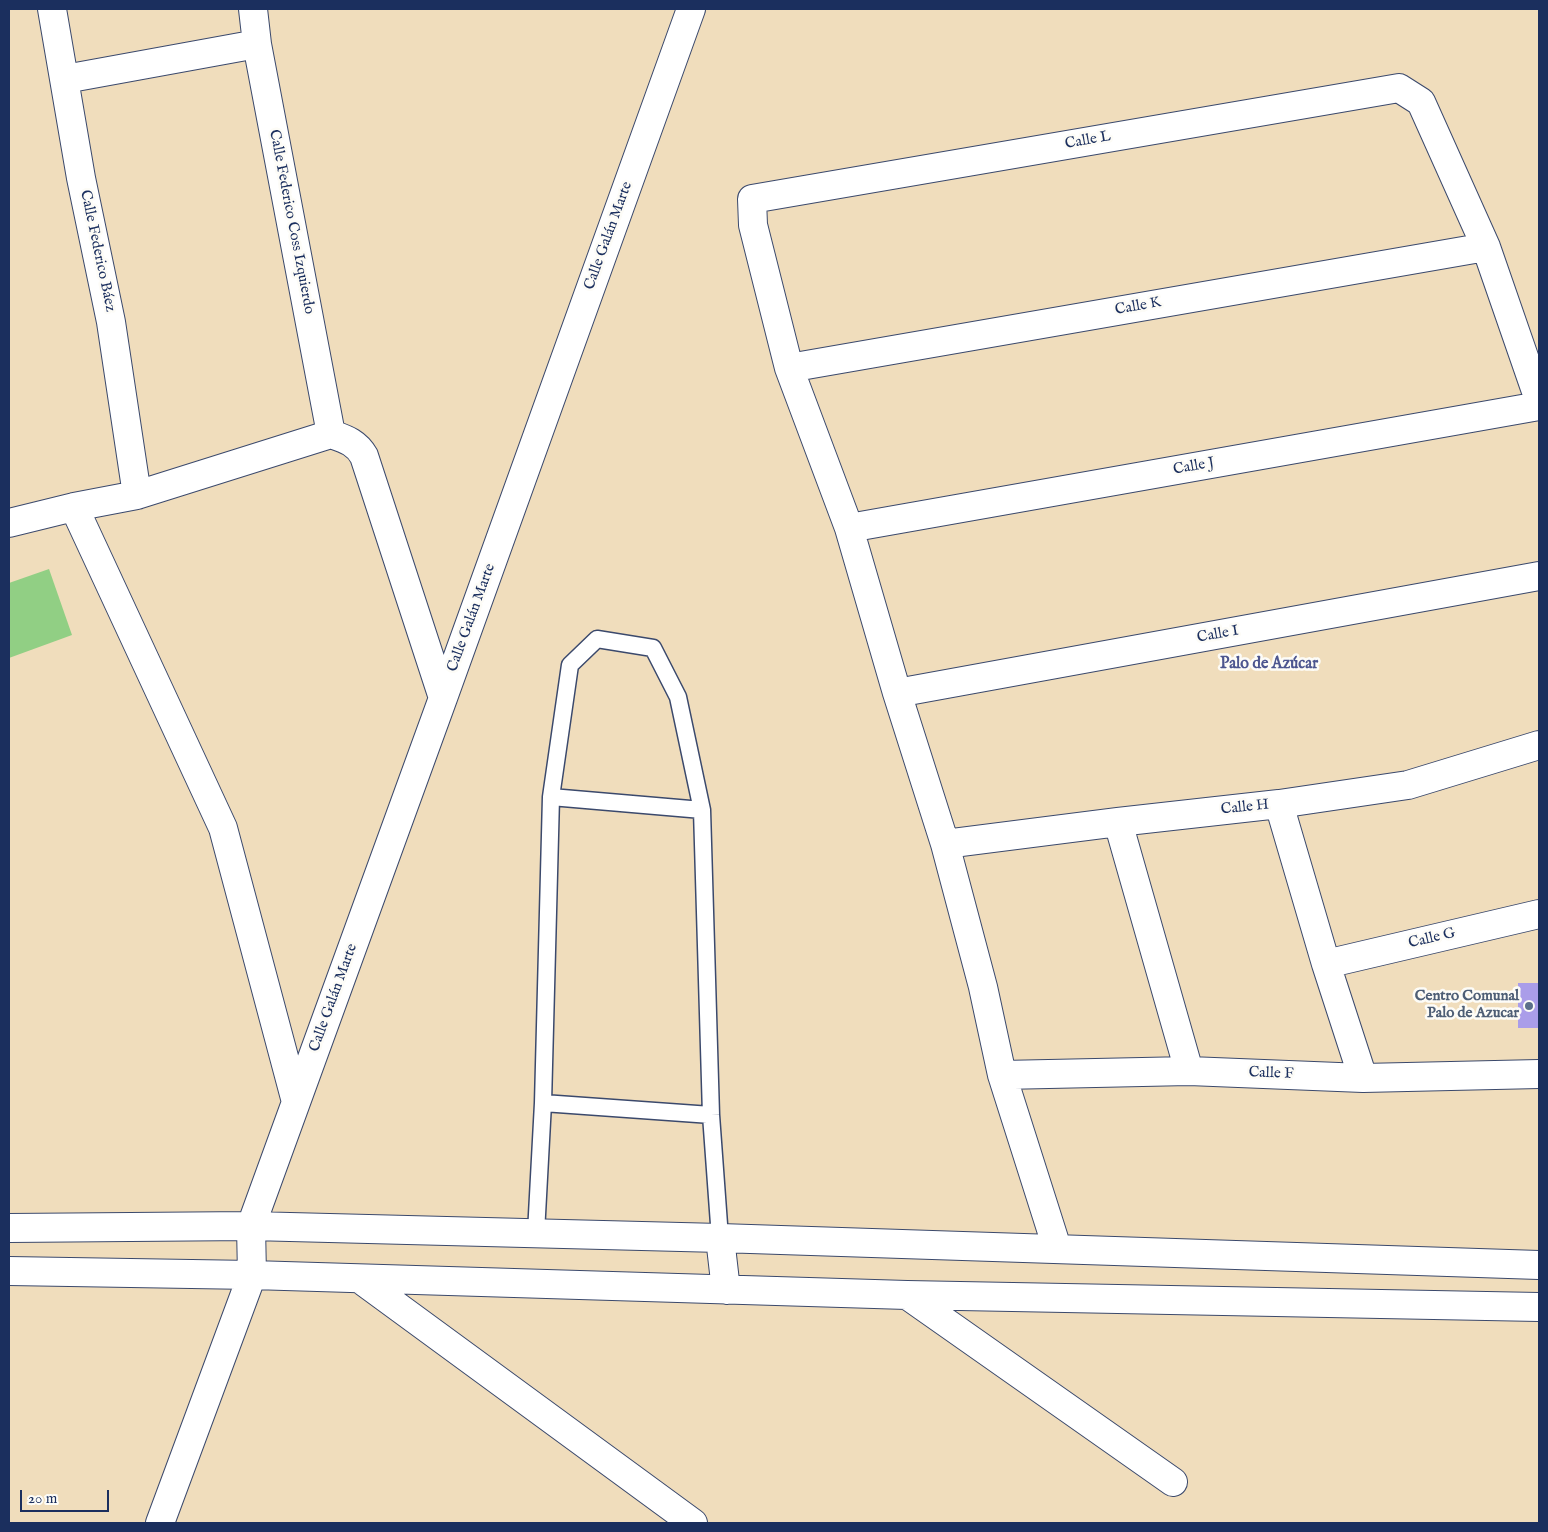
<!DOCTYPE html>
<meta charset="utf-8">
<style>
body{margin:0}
#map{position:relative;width:1548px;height:1532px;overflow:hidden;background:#f0ddbc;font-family:"IM FELL English",serif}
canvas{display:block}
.frame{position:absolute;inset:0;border:10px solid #1b2f5e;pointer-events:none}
.scale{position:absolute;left:20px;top:1490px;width:89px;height:22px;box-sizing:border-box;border:2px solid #1b2f5e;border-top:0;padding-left:6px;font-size:15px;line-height:18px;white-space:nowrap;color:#1b2f5e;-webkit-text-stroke:4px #fdfcf7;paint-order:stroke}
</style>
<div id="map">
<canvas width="1548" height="1532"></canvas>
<div class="frame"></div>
<div class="scale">20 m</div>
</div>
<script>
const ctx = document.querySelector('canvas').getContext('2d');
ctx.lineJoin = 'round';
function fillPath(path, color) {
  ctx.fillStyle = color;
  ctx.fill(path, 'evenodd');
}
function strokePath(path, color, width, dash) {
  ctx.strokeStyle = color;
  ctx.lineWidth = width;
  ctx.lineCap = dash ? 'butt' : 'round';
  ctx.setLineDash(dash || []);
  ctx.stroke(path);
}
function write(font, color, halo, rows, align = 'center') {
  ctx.font = font + ' "IM FELL English",serif';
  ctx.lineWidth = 5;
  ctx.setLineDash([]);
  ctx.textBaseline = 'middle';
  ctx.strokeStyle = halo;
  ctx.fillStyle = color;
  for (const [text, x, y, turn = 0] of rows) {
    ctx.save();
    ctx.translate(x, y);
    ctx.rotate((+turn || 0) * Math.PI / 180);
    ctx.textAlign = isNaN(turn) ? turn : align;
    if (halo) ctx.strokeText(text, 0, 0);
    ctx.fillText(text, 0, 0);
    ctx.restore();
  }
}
fillPath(new Path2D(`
 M49,569L72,635L9,658V583Z`), '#91cf84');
fillPath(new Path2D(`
 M1518,983H1539V1028H1518Z`), '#aa9de9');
const lane = new Path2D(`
 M551,797L702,810
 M543,1103L711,1115
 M536,1233L543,1103L551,797L570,665L597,639L653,648L678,697L702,810L711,1115L720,1238`);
const street = new Path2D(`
 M52,9L81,178L111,322L137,495
 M253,9L257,44L331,434
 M65,79L257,44
 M789,368L1486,247
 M74,507L223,828L296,1102
 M9,523L74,507L137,495L331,434C345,439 356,442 364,456L443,698
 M849,528L1539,406
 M897,693L1539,576
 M1279,804L1326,964L1363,1078
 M1118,822L1189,1071
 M945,844L1118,822L1279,804L1408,785L1539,745
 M1326,964L1539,914
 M1002,1075L1189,1071L1363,1078L1539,1074
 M9,1228L251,1226L720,1238L1539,1265
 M720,1238L726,1290
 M1057,1248L1002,1075L983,987L945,844L897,693L849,528L789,368L753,225L752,199L1399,88L1421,102L1486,247L1539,400
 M9,1271L252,1275L907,1295L1539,1307
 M360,1279L693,1523
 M907,1295L1173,1482
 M160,1523L252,1275L251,1226L443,698L691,9`);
strokePath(lane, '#3b496c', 19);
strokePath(street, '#3b496c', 30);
strokePath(lane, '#fff', 16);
strokePath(street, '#fff', 28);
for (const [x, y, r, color] of [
 [1529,1006,5,"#5c6f8a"]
]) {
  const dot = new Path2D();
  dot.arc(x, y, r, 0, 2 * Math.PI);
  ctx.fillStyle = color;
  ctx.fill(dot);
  strokePath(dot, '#fdfcf7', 2);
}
write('15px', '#1b2f5e', '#fdfcf7', [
 ["Calle L",1088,141,-10],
 ["Calle Federico Coss Izquierdo",291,222,79],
 ["Calle Galán Marte",609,236,-70],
 ["Calle Federico Báez",97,251,78],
 ["Calle K",1138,307,-10],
 ["Calle J",1194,467,-10],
 ["Calle Galán Marte",472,618,-70],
 ["Calle I",1218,635,-10],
 ["Calle H",1245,808,-6],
 ["Calle G",1432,939,-13],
 ["Calle Galán Marte",334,998,-70],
 ["Calle F",1271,1074,2]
]);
write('bold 15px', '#4e5e75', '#fdfcf7', [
 ["Centro Comunal",1519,997],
 ["Palo de Azucar",1519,1014]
], 'right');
write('bold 16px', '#4d568f', '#fdfcf7', [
 ["Palo de Azúcar",1269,665]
]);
</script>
